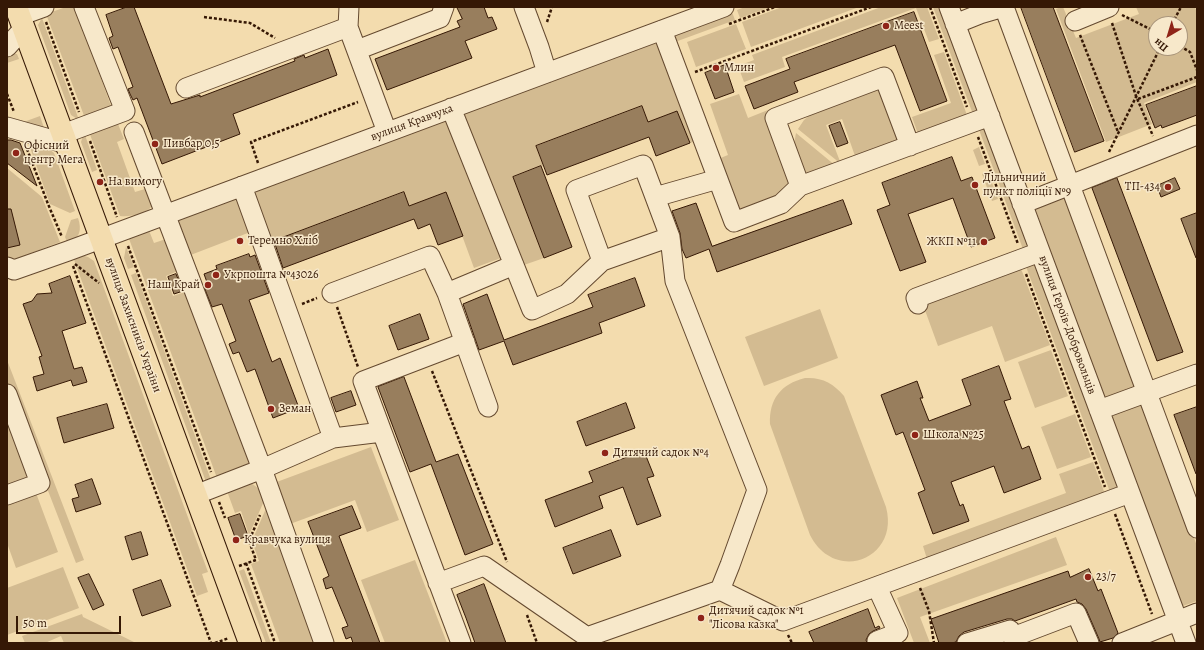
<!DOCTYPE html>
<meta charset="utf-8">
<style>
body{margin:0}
#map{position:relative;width:1204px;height:650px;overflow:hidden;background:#f3dcae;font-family:Alegreya,serif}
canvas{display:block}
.frame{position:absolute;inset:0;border:8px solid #351805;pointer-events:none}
.north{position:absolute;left:1148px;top:16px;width:40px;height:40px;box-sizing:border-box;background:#f7e8ca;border:1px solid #a9957b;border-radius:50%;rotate:218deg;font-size:11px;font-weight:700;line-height:16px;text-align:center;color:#351805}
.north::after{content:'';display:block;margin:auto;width:14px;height:18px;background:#8f2418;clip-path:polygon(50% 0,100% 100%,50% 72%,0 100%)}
.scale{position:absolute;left:16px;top:616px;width:105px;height:18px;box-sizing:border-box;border:2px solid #351805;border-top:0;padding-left:5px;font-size:12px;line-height:14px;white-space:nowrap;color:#351805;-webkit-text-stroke:3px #f7e8ca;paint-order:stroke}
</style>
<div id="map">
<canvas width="1204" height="650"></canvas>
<div class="frame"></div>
<div class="north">Пн</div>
<div class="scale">50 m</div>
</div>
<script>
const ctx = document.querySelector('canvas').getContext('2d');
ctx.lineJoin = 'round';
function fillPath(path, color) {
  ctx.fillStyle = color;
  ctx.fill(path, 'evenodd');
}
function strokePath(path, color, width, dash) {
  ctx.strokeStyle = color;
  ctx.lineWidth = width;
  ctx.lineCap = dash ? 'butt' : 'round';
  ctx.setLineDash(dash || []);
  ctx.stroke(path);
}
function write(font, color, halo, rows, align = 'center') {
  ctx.font = font + ' Alegreya,serif';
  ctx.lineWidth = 3;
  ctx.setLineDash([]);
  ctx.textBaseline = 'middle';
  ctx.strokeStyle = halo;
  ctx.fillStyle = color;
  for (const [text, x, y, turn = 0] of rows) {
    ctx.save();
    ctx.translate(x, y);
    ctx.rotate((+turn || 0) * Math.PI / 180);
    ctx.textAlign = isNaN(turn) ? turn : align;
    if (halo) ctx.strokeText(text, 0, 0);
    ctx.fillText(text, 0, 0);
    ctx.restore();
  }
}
fillPath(new Path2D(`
 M66,7L76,8L89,28L86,37L111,106L86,121L46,14Z
 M745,7H770L740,18L737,10Z
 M782,7H859L751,47L742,22Z
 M881,7H927L939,39L929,42L916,8L782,57L785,67L744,82L738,66L754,60L752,55Z
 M933,7H942L982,113L974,117Z
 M1061,7H1063L1076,38L1139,14L1136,7H1195L1197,13V82L1144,103L1152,124L1106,142L1056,9ZM1156,24H1180V48H1156Z
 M732,12L735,20L675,42L672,34Z
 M42,18L79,120L71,115L38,25Z
 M736,24L746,49L696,67L687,42Z
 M660,37L698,140L690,143L677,111L648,122L642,106L536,146L543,166L513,177L544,258L521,266L462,111Z
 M944,52L968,118L919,137L912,117L951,103L934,55Z
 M10,54H17L19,59L7,63V56Z
 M882,86L902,139L855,156L842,119L826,125L841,164L798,129L804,120L816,110Z
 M739,94L748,118L768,110L792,177L778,200L738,215L718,159L728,155L710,104Z
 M40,116L44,128L21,123Z
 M447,117L501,258L474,268L446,192L409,206L403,192L270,243L250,191Z
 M115,122L118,124L124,139L117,142L135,192L145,189L151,191L152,206C146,214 131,217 120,216L88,129Z
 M986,125L1032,249L1024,252L978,127Z
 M84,132L97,170L92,172L81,142Z
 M796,133L836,166L804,178L793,150Z
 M27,139L48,148L54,153L75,211L70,213L50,204Z
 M979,147L985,164L979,166L973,150Z
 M7,168L42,197L60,242L8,262L7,261Z
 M988,172L998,199L992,201L982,174Z
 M1068,193L1139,387L1104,399L1034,205Z
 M240,195L253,231L188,256L175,219Z
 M78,218C82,230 80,238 68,244L65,237L71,220Z
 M148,228L154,243L169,238L180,270L166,276L173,296L188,291L251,466L217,478L128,236Z
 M126,247L134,267L128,269L124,258Z
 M81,255L88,257L94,261L208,572L202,574L208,592L197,596L73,257Z
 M1036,260L1121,488L1110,492L1025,264Z
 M1020,266L1050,345L1005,362L992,326L938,346L922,302Z
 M136,273L211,480L206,482L131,275Z
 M820,309L838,358L764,386L745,337Z
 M1051,350L1068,396L1035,408L1018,362Z
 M7,360L84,560L76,563L7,385Z
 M805,378C822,377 833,383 844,396L886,507C900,559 835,584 810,535L770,424C769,399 781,384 805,378Z
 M1144,401L1197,546V601L1180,607L1110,414Z
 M1075,414L1091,457L1057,469L1041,427Z
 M7,415L29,474L27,478L7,487Z
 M371,447L399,520L367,532L355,500L290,524L274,483Z
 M1093,462L1105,494L927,559L923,546L1066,493L1059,474Z
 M250,483C259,487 261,492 264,501L249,535L241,511L235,513L227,491Z
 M36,493L58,552L16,568L7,543V503Z
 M267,506L317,643H280L251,564L259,561L252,541Z
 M1056,537L1067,565L920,617L930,643H914L897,598Z
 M415,560L447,643H385L361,580Z
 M63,567L79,608L7,635V588Z
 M244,569L271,643H266L239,571Z
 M82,614L83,617L136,643H64L61,636L45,643H25L22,636Z`), '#d3bb91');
const building = new Path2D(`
 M127,7H134L171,104L200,95V97L295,61L294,59L304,55L305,58L328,49L337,75L233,114L240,134L162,164L137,98L133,100L130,94L128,89L133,87L118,47L113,49L109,38L113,36L106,15Z
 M457,7H484L488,18L492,17L497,29L465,41L472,58L387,90L375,59L460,27L457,21L462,19Z
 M1021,7H1053L1104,141L1075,152Z
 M914,12L947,101L920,111L895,45L794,82L798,92L754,109L745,86L790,69L786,59Z
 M725,65L734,92L715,99L705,73Z
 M1197,86V115L1162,128L1161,125L1155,128L1146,105Z
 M642,106L648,122L677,111L690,143L656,156L649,137L547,175L536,146Z
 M840,122L848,143L837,147L829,126Z
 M7,140H11L20,143L37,186L7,163Z
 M952,157L961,181L972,177L995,238L971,247L953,198L908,214L926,262L900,271L877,210L890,205L882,183Z
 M541,166L572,247L544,258L513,177Z
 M1117,178L1183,352L1157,361L1092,188Z
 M1175,178L1180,189L1161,197L1157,186Z
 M404,192L409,206L446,192L463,236L438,245L430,224L418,229L414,219L283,268L274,241Z
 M843,200L852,224L717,272L709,249L686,258L682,249L680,233L672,211L696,203L712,246Z
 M7,209H11L20,245L7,248Z
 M1197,213V258H1196L1181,219Z
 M249,254L250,257L255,255L269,293L249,300L272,362L280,358L299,408L273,418L255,369L247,372L239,352L233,354L229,344L236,341L222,304L212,307L204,287L208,285L204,274L217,269L216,266Z
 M176,274L183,291L174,294L168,277Z
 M70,276L86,323L62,331L74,369L82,367L87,382L73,386L71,380L37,391L33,377L44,374L39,357L42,356L23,304L32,301L37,294L52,293L49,284Z
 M635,278L645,306L599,323L602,333L513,365L504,341L479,350L463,304L487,294L504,340L593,307L588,295Z
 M420,314L429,339L398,350L389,326Z
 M999,366L1011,399L1004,401L1022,449L1029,446L1041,479L1004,493L994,466L951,482L960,506L963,504L969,521L933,534L918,493L925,490L903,432L896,435L881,395L917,381L923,398H920L929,421L971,405L962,380Z
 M404,377L436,462L458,454L493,544L465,555L431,464L410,472L378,387Z
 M351,391L356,405L336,412L331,398Z
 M626,403L635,428L586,446L577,422Z
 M107,404L114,428L64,443L57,418Z
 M1197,407V474H1196L1174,415Z
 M644,451L654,476L647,478L661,516L637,525L623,487L599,496L603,508L555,527L545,500L593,482L589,472Z
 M92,479L101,504L76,512L72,499L79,497L75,485Z
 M352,506L361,528L339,536L380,643H353L351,637L346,639L342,628L348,626L332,587L326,589L323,579L329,576L308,522Z
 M240,514L248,536L236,540L228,518Z
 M611,530L621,556L573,574L563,548Z
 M141,532L148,555L132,560L125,537Z
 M1089,569L1098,591L1101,589L1118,633L1113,638L1100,642L1099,639L1086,609L1082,604L1077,602L1076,599L1015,621L1012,619H1007L964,632L959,636L956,642L952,643H939L931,619L1068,571L1070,577Z
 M89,574L104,605L93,610L78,578Z
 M161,580L171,606L142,616L133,590Z
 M484,584L506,643H475L466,618L457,595Z
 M868,609L875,628L879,626L880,628L873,631L869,634L866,640L867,643H814L809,632Z`);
fillPath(building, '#987e5d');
strokePath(building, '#351805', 1);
const minor = new Path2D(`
 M349,7L348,27L387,132
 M524,7L539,47L547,73
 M949,7L1186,643
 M1004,7C1069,180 1132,354 1197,528
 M19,16L44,7
 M1075,21L1109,7
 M955,24L980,14L1004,7
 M662,30L734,222L781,204L800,186L990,116
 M7,47L24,28
 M357,50L440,18L444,7
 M186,88L348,27
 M451,108L532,310L567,294L602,261
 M7,127L67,144
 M134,132L262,469L324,643
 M63,134L125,111L84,7
 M242,186L333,438
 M800,186L775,118L884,77L910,146
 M655,197L718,179
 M1022,204L1197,135
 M670,237L602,261L576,190L643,165L670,237L675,281L757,490L730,565L720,590L783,621L1130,493
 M7,267L14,270L68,251L724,7
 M332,293L430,256L447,293L488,407
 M447,293L514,265
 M918,304L916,298L1040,252
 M7,394L40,483L7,495
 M1099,410L1197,374
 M382,432L363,381L465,342
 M195,495L262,469L333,438L382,432L461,643
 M438,583L484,566L587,637L720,590
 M877,587L898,633L877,641L878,643
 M967,643L1010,630L1013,637
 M1015,643L1013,637L1076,613L1089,643
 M1122,643L1197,613`);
const major = new Path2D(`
 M16,7L250,643`);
strokePath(minor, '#64492f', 21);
strokePath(major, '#351805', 24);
strokePath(new Path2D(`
 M930,7L967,107
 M1122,15L1156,32
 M204,17L250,23L275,38
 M46,22L79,112
 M547,22L552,7
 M1112,23L1136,96L1153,136
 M729,24L775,7
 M1172,24L1181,7
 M1080,35L1118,132
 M1180,46L1190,52L1197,70
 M695,72L871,7
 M7,94L14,112
 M1138,99L1197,77
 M978,137L1018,244
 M90,141L117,217
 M27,149L48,204L62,237
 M1109,152L1160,48
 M258,163L251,142L358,102
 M128,246L211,472
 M75,264L99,283
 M73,266L211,643
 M1026,274L1105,487
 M302,304L317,298
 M337,307L358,367
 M432,371L507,562
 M219,502L225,518
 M1115,514L1152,614
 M246,563L275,643
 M239,566L256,560L249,541L260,515
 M920,588L929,611L934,643
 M527,615L537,643
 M788,635L792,643
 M215,643L229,638`), '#351805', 2.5, [3, 2]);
strokePath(minor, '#f7e8ca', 19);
strokePath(major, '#f3dcae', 22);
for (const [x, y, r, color] of [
 [886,26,4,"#8f2418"],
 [716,68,4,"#8f2418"],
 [155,144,4,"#8f2418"],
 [16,153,4,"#8f2418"],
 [100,182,4,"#8f2418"],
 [975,185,4,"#8f2418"],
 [1168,187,4,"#8f2418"],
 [240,241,4,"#8f2418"],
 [984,242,4,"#8f2418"],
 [216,275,4,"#8f2418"],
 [208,285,4,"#8f2418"],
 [271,409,4,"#8f2418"],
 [915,435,4,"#8f2418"],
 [605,453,4,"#8f2418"],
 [236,540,4,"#8f2418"],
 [1088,577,4,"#8f2418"],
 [701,618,4,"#8f2418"]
]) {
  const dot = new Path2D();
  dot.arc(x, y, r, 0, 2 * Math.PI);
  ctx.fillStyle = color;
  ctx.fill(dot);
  strokePath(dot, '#f7e8ca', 1.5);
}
write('12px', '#351805', '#f7e8ca', [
 ["Meest",894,26],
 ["Млин",724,68],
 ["Пивбар 0,5",163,144],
 ["Офісний",24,146],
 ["центр Мега",24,160],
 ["Дільничний",983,178],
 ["пункт поліції №9",983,192],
 ["На вимогу",108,182],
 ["ТП-434",1160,187,"right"],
 ["Теремно Хліб",248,241],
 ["ЖКП №11",976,242,"right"],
 ["Укрпошта №43026",224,275],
 ["Наш Край",200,285,"right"],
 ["Земан",279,409],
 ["Школа №25",923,435],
 ["Дитячий садок №4",613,453],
 ["Кравчука вулиця",244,540],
 ["23/7",1096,577],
 ["Дитячий садок №1",709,611],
 ["\"Лісова казка\"",709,625]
], 'left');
write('12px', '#351805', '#f7e8ca', [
 ["вулиця Кравчука",412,123,-20],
 ["вулиця Захисників України",133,325,70],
 ["вулиця Героїв-Добровольців",1067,325,70]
]);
</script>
